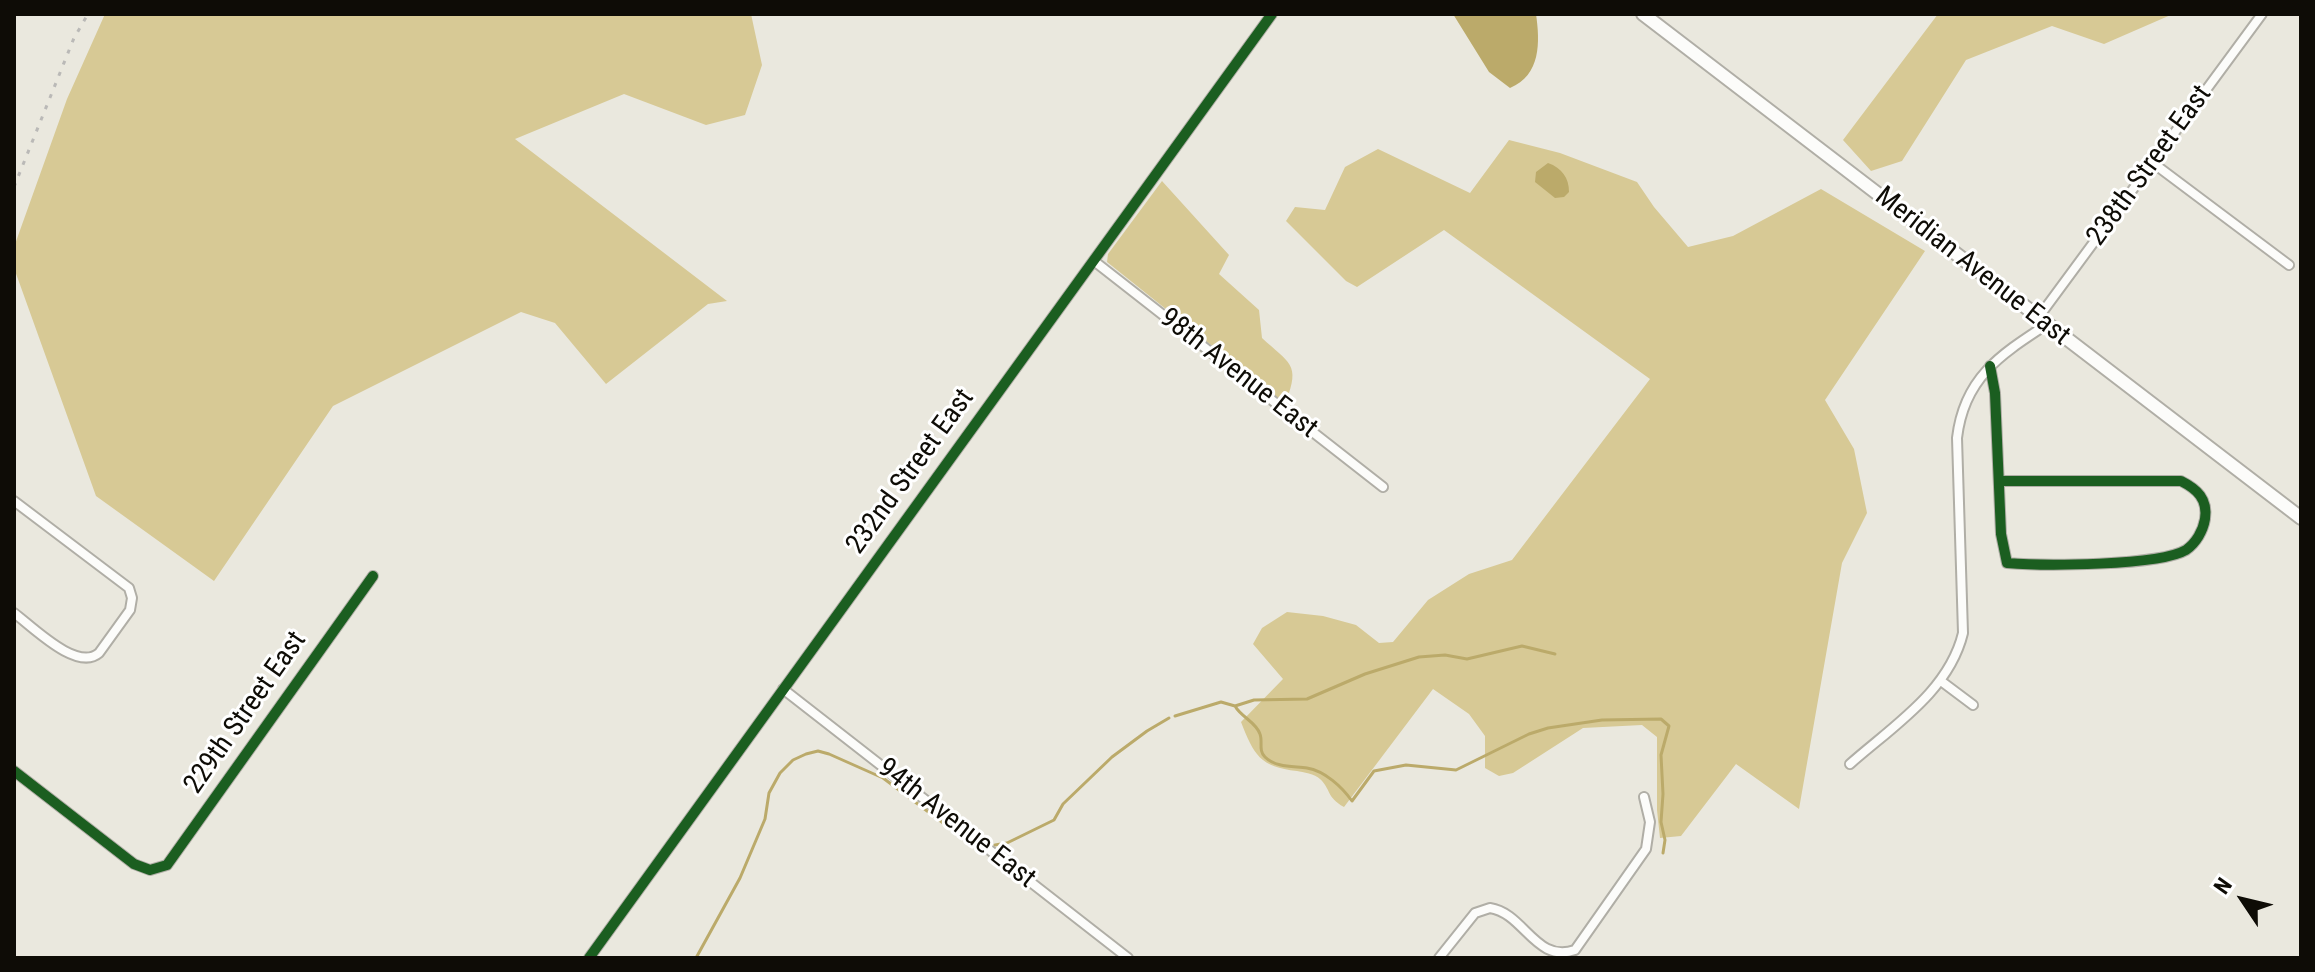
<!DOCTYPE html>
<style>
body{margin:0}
#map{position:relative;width:2315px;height:972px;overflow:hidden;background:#eae8de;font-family:"Roboto Condensed",sans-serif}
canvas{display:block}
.frame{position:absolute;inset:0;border:16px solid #0e0c06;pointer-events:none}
.north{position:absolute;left:2203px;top:860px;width:80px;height:80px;-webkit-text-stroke:6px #fff;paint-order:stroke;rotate:305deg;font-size:22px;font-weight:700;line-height:32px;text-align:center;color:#0e0c06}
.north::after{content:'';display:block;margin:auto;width:28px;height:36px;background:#0e0c06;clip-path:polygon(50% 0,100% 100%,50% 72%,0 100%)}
</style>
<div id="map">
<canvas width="2315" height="972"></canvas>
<div class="frame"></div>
<div class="north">N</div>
</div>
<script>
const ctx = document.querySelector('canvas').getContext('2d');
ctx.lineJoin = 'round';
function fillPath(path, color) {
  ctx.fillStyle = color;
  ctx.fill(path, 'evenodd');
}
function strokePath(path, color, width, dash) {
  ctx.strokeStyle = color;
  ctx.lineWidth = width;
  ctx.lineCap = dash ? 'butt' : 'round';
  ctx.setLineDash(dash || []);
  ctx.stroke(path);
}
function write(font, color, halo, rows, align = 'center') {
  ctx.font = font + ' "Roboto Condensed",sans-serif';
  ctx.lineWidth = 6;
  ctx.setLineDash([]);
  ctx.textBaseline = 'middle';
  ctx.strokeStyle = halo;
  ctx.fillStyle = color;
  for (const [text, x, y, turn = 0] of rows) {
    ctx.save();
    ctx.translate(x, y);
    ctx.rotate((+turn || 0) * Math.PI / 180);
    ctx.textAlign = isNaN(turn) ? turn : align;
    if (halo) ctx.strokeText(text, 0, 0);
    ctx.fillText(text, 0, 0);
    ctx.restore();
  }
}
fillPath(new Path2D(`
 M105,14H751L762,65L745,115L706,125L624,94L515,139L727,301L708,304L606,384L555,323L521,312L333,406L214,581L96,496L14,268V247L67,99Z
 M1938,14H2173L2104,44L2052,26L1966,60L1902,161L1871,171L1843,140Z
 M1509,140L1560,153L1637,182L1654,207L1688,247L1733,236L1821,189L1925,251L1825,400L1854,449L1867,513L1842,563L1799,809L1736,764L1681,836L1660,838L1657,810V737L1642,725L1583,728L1513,773L1499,776L1485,768V736L1469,714L1433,689L1344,807C1326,797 1331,789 1320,779C1315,774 1303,772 1297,771C1260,767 1254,755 1241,722L1283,679L1253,644L1262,628L1287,612L1323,616L1356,625L1379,643L1393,642L1428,600L1469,574L1512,560L1650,379L1444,230L1357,287L1346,281L1286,221L1295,207L1325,210L1345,167L1378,149L1470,193Z
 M1162,181L1229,255L1219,274L1259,310L1262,338C1289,363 1301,364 1286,401H1281L1107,262L1108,254Z`), '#d7c995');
fillPath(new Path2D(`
 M1453,14H1536C1540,42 1541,75 1510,88L1489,72Z
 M1548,163C1562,168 1569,178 1569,192L1564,197L1555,198L1535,182L1536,172Z`), '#bbaa6a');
strokePath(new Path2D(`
 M1235,706C1241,717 1256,722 1260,734C1263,742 1258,750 1265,757C1276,768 1294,766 1307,768C1325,771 1342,787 1352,801L1374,771L1406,765L1456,770L1529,734L1548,728L1602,720L1661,719L1669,726L1661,755L1663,794L1661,822L1665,840L1663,853
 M1175,716L1221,702L1235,706L1254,700L1307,699L1365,674L1419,657L1445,655L1467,659L1522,646L1555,654
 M995,845L1007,843L1054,820L1063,804L1112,757L1147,731L1169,718
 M696,958L740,878L765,819L769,793L780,773L793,760L806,754L818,751L829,754L883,778L978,849`), '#bbaa6a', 3);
const minor = new Path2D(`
 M2153,163L2289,265
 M1094,261L1383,487
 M2038,318L2262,14
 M1990,366L1995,393L2001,534L2007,563C2042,566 2159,566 2186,550C2196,543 2203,531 2205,519C2208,499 2197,489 2181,481H1999
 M14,501L129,588L132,598L130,610L99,653C77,672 33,627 14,613
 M1941,681L1973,705
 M783,689L1128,958
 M1850,764C1893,726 1949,691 1963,633L1957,438C1964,378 2000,355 2046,325
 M14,771L134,864L150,870L167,865L373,576
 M589,958L1272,14
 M1439,958L1475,913L1490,908C1524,913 1536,964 1575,950L1646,849L1650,822L1644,797`);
const primary = new Path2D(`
 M1643,14L2301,518`);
strokePath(minor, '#b0aea6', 12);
strokePath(primary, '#b0aea6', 16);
strokePath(minor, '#fcfcfa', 8);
strokePath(primary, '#fcfcfa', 12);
strokePath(new Path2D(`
 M14,187L74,38L88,14`), '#bab9b7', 3, [4, 8]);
strokePath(new Path2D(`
 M1990,366L1995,393L2001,534L2007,563C2042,566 2159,566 2186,550C2196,543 2203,531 2205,519C2208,499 2197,489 2181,481H1999
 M14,771L134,864L150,870L167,865L373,576
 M589,958L1272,14`), '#1b5e20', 10);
write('28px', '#0e0c06', '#fff', [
 ["238th Street East",2150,166,-54],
 ["Meridian Avenue East",1972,267,38],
 ["98th Avenue East",1238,374,38],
 ["232nd Street East",911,472,-54],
 ["229th Street East",246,713,-55],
 ["94th Avenue East",956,824,38]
]);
</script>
